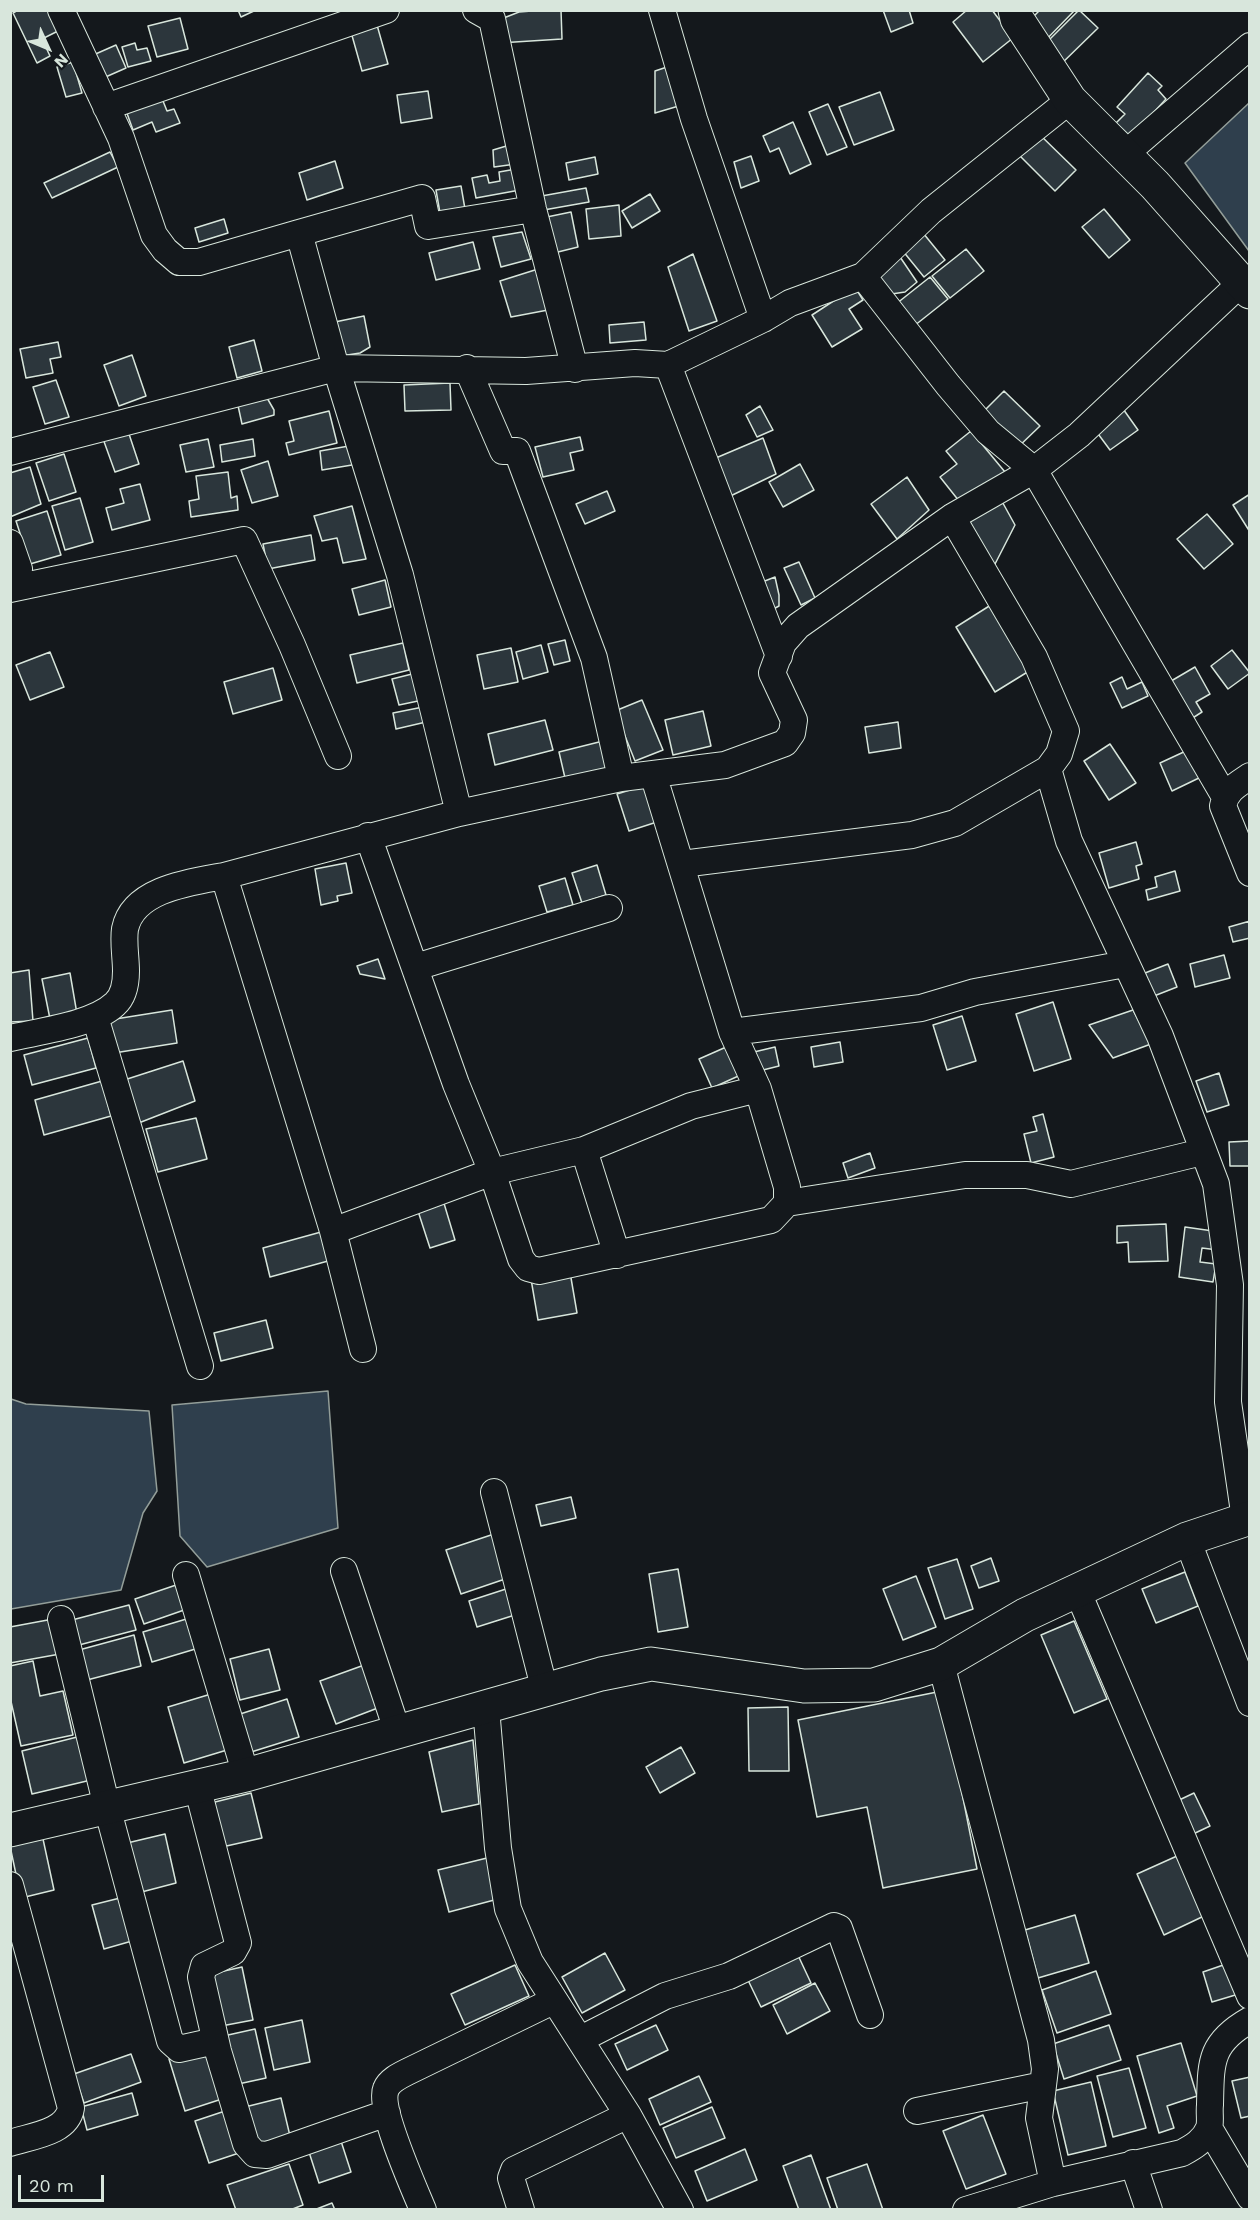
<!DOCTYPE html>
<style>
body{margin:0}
#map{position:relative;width:1260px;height:2220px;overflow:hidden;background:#14181c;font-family:"Work Sans",sans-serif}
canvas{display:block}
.frame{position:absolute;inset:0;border:12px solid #d8e6dc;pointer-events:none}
.north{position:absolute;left:18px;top:18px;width:60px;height:60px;-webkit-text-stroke:4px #14181c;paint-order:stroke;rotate:134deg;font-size:16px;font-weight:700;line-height:24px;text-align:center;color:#d8e6dc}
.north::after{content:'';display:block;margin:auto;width:21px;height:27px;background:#d8e6dc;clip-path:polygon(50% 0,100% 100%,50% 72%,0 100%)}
.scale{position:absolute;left:18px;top:2175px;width:86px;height:27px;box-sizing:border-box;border:3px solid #d8e6dc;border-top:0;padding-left:8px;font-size:18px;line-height:21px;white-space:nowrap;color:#d8e6dc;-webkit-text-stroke:4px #14181c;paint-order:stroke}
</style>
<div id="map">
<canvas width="1260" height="2220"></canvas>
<div class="frame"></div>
<div class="north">N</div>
<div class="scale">20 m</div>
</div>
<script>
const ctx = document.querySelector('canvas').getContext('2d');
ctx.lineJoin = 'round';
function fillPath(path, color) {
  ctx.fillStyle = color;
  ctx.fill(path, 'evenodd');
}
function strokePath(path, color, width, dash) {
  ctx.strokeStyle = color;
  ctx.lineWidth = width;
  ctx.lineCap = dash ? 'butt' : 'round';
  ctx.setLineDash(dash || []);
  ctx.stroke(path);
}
const water = new Path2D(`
 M1249,103V251L1185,163Z
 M328,1391L338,1528L207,1567L180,1536L172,1405Z
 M11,1399L26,1404L149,1411L157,1491L143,1513L121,1590L11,1609Z`);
fillPath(water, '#2f3f4d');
strokePath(water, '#939e99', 1.5);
const building = new Path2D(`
 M18,10H51L60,30L42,39L50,56L37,63L13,13Z
 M238,10H256L241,17Z
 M545,10H561L562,39L499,43L496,21L519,12Z
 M883,10H909L913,23L891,32Z
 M967,10H992L1013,38L983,62L953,22Z
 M1040,10H1075L1041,45L1031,19Z
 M1079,10L1098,28L1057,68L1039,50Z
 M180,18L188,49L157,57L148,26Z
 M377,25L388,64L362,71L351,32Z
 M135,43L137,50L147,48L151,61L128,67L122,47Z
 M116,45L126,68L101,79L91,56Z
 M73,62L82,93L66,97L57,67Z
 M670,66L682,105L655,113V71Z
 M1148,73L1162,86L1158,90L1166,99L1131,137L1116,123L1125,114L1117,107Z
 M159,91L167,111L174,109L180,123L156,132L152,122L133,130L124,105Z
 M428,91L432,118L401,123L397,95Z
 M880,92L894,130L854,145L839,107Z
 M828,104L847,147L827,155L809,112Z
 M793,122L811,164L790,174L779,148L770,152L763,136Z
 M1037,132L1076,170L1055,191L1017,153Z
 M513,144L516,164L494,167L493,150Z
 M110,152L118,167L52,198L44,183Z
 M751,156L759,181L741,188L734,162Z
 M595,157L598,174L569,180L566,163Z
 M335,161L343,188L307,200L299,173Z
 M516,169L520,190L476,198L472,178L487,175L489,183L500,181L499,172Z
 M461,186L465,209L440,213L436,190Z
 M586,188L589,202L538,211L536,197Z
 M650,194L660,211L632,228L622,211Z
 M619,205L621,236L589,239L586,209Z
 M1104,209L1130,240L1109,258L1082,227Z
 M571,212L578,247L550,254L542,218Z
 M224,219L228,233L199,242L195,228Z
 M919,228L945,260L924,277L898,245Z
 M522,232L531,259L501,267L493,237Z
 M473,242L480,269L436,280L429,253Z
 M966,249L984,271L950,298L932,276Z
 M693,254L717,321L689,331L668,267Z
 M898,254L917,282L905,292L885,295L878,272Z
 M538,269L548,310L511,317L500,281Z
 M930,277L948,299L914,326L896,304Z
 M855,287L863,300L849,309L862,329L832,347L812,315Z
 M364,316L370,347L360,353L341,356L330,323Z
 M644,322L646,340L610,343L609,325Z
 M254,340L262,371L237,378L229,347Z
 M58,342L61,357L50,359L53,373L26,378L20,349Z
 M132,355L146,396L119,406L104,365Z
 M56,380L69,417L45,424L33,387Z
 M450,383L451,410L405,411L404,385Z
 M263,391L274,410V415L242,424L237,401Z
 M1004,391L1040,426L1014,451L979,416Z
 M760,406L773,430L757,437L746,415Z
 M1121,406L1138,430L1110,450L1093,427Z
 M329,411L337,443L289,455L286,443L294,441L289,421Z
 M127,428L139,464L115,472L102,436Z
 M971,431L1005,472L963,506L940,477L957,464L946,451Z
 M580,437L583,450L570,453L574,470L543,477L535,447Z
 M763,438L776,474L718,502L704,463Z
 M208,439L214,467L186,472L180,445Z
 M253,439L255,456L222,462L220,445Z
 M349,446L352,465L322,470L320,451Z
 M64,454L76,492L49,501L36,463Z
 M268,461L278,496L252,503L241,470Z
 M800,464L814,490L783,507L769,482Z
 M30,467L41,504L10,517V473Z
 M228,472L231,498L237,496L238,510L191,517L189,501L199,499L196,476Z
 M907,477L929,510L897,539L871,504Z
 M140,484L150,520L112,530L106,508L124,503L120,489Z
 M607,491L615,511L585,524L576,504Z
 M1250,494V532L1233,505Z
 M999,496L1015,525L994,566L963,520Z
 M80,498L93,542L65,550L52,506Z
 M352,506L366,559L343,563L337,538L322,541L314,516Z
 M47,511L61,555L30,564L16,521Z
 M1207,514L1233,544L1204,569L1177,539Z
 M311,535L315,560L268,569L263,544Z
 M799,562L815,598L801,605L784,568Z
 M775,577L779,595V606L764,614L752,586Z
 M385,580L391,607L359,615L352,589Z
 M994,603L1034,668L995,692L956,627Z
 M565,640L570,661L554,665L548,644Z
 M403,643L409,670L357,683L350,655Z
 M541,645L548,672L523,679L516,652Z
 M511,648L518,682L484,689L477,655Z
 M1232,650L1250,673L1228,689L1211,666Z
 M50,652L64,687L30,700L16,665Z
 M1195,667L1210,694L1196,702L1202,712L1188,721L1166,684Z
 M273,668L282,700L233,714L224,682Z
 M412,674L418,701L399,705L392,679Z
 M1122,677L1127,689L1142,682L1148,696L1122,708L1110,683Z
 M642,700L663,750L635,761L615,711Z
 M423,707L426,722L396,729L393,713Z
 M703,711L711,746L673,755L665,720Z
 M545,720L553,750L495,765L488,734Z
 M898,722L901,748L869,753L865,727Z
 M607,740L613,767L565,778L559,752Z
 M1110,744L1136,783L1109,800L1084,761Z
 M1188,750L1201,777L1172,791L1160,763Z
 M649,784L660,821L629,831L617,794Z
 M1136,842L1142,864L1136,866L1139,879L1109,888L1099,853Z
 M346,863L352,893L337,896L338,901L321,905L315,869Z
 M597,865L606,895L582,903L572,873Z
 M1175,871L1180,891L1148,900L1146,890L1157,887L1155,877Z
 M565,878L573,905L547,912L539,886Z
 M1250,921V938L1233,942L1229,927Z
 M1224,955L1230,978L1195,987L1190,964Z
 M378,959L385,979L360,974L357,966Z
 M1168,964L1177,987L1154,996L1145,973Z
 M29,970L33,1021L10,1022V973Z
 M70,973L77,1014L50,1019L42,979Z
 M1053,1002L1071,1059L1034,1071L1016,1014Z
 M172,1010L177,1043L114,1053L109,1020Z
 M1133,1010L1151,1044L1113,1058L1089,1025Z
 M962,1016L976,1061L947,1070L933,1025Z
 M88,1038L96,1068L32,1085L24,1055Z
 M840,1042L843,1062L814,1067L811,1047Z
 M733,1044L745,1073L712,1088L699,1059Z
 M775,1047L779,1066L759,1071L754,1052Z
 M183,1061L195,1101L131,1126L118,1082Z
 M1219,1073L1229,1105L1207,1112L1196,1081Z
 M102,1081L111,1116L44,1135L35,1100Z
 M1043,1114L1054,1157L1031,1163L1024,1134L1037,1131L1033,1117Z
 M196,1118L207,1159L158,1172L146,1129Z
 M1250,1141V1166H1230L1229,1142Z
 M870,1153L875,1168L848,1178L843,1163Z
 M443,1200L455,1240L430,1248L417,1208Z
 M1166,1224L1168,1261L1129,1262L1128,1242L1117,1243V1226Z
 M1185,1227L1220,1232L1218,1250L1202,1248L1200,1262L1216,1264L1213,1282L1179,1277Z
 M321,1232L328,1261L270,1277L263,1248Z
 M570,1272L577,1313L538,1320L531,1279Z
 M266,1320L273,1348L221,1361L214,1333Z
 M571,1497L576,1518L541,1526L536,1505Z
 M494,1534L508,1578L461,1594L446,1550Z
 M991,1558L999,1581L979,1588L971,1566Z
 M957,1559L973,1609L945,1619L928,1568Z
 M678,1569L688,1627L658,1632L649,1574Z
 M1185,1572L1198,1606L1156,1623L1142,1589Z
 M916,1576L936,1627L903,1640L883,1589Z
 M179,1584L187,1609L144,1624L135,1599Z
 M509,1588L518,1614L477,1627L469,1601Z
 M129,1605L136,1630L79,1645L72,1620Z
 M193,1617L202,1647L152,1662L143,1632Z
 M53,1619L60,1654L10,1663V1627Z
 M1074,1621L1107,1699L1074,1713L1041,1635Z
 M134,1635L141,1666L87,1680L79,1650Z
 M269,1649L280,1690L240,1700L230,1659Z
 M33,1661L40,1696L63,1691L73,1735L21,1746L10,1697V1666Z
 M367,1664L383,1706L336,1724L320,1681Z
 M942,1691L977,1869L883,1888L867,1807L817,1817L798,1720Z
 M211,1694L227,1750L184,1763L168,1707Z
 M287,1699L299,1737L248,1753L237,1715Z
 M788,1707L789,1771H749L748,1708Z
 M81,1736L91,1780L32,1794L22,1751Z
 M473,1740L479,1804L442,1812L429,1752Z
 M681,1747L695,1773L660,1793L646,1767Z
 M251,1793L262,1838L222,1847L211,1803Z
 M1194,1793L1210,1826L1191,1835L1175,1802Z
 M165,1834L176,1883L134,1894L123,1844Z
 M43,1839L54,1890L21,1898L10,1846Z
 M1177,1856L1204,1916L1164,1935L1137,1874Z
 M487,1858L498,1899L449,1912L438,1870Z
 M128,1896L139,1939L104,1949L92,1905Z
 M1075,1915L1089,1963L1038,1978L1025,1930Z
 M796,1951L811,1983L761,2007L746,1976Z
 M605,1953L625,1990L582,2013L562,1977Z
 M1232,1962L1242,1993L1212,2002L1203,1972Z
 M515,1965L529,1996L465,2025L451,1994Z
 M242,1967L253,2020L216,2027L206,1975Z
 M1096,1971L1111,2014L1057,2033L1042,1990Z
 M815,1983L830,2011L787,2034L773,2005Z
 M302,2020L310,2062L274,2070L265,2028Z
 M656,2025L668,2050L627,2070L615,2044Z
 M1109,2025L1121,2060L1064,2079L1053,2044Z
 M255,2029L266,2078L229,2086L219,2037Z
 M1181,2043L1197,2096L1167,2106L1174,2128L1159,2133L1137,2056Z
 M212,2046L228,2097L185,2111L169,2059Z
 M131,2054L141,2082L84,2103L74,2074Z
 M1129,2068L1146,2128L1113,2137L1097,2076Z
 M699,2076L711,2102L660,2125L649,2099Z
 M1250,2077V2116L1241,2118L1232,2081Z
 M1091,2082L1106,2146L1068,2155L1053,2091Z
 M132,2093L138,2115L87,2130L81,2107Z
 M281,2098L290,2136L250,2146L241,2108Z
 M712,2107L725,2138L676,2158L663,2128Z
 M231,2109L245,2151L209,2163L195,2121Z
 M983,2115L1006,2174L966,2189L943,2131Z
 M340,2138L351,2172L319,2183L308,2149Z
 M745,2149L757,2180L707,2201L695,2171Z
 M811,2155L831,2210H799L783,2166Z
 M289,2164L303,2205L290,2210H236L227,2185Z
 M867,2164L883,2210H838L827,2178Z
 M332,2203L335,2210H314Z`);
fillPath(building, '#2c363c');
strokePath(building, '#d8e6dc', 1.5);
const street = new Path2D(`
 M61,10L121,138L154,235L165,250L179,262H199L299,233L336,368L400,575L459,813
 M476,10L492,19L533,209L575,369
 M662,10L694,119L763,319
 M106,107L386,10
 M1125,154L1250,46
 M299,233L422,198L428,226L533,209
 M863,276L948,385L988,432L1034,470L1225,797
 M668,365L779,656
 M467,368L503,451H517L594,658L621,778
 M10,452L336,368L526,371L635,363L668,365L763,319L790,303L863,276L931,211L1070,100
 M952,517L1034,657L1066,731L1059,754L1048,769L1069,841L1160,1036L1216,1184L1230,1285L1228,1402L1245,1519
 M10,543L19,569L10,581
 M10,589L244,540L292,645L338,756
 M1250,776C1237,785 1226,790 1223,806L1250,873
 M368,836L456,1084L492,1172L584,1150L691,1106L758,1089
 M682,864L912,835L955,823L1048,769
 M224,876L333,1231
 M416,967L609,908
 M95,1017L200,1366
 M732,1032L921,1008L975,992L1125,964
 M10,1038C40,1031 93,1025 115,1004C124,996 126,983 126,971C126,958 123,942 125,929C133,889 191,882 224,876L459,813L621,778L725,765L785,743L792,733L794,720L772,673L783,643L798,626L952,517L1034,470L1079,435L1241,283
 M584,1150L617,1255
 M787,1203L965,1175H1027L1071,1184L1202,1152
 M363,1349L333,1231L492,1172L521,1259L528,1268L539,1271L771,1220L787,1203V1187L758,1089L732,1032L653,774
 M494,1492L545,1691
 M1187,1539L1250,1703
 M344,1571L398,1733
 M186,1575L246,1775
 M1077,1590L1250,1996
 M61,1619L107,1807L170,2041L179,2049L215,2041
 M941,1664L1041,2040L1045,2069L1039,2118L1053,2183
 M486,1708L498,1848L508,1909L530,1962L628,2115L680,2210
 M197,1786L238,1943L233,1952L204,1966L201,1977L218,2051L246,2144L255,2154L267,2155L387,2113
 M10,1885L71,2108C67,2133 31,2136 10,2143
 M581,2039L665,1996L729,1976L834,1926L839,1928L870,2015
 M917,2111L1043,2085
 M1209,2128L1250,2197
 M1133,2163L1149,2210
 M423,2210C414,2188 378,2108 386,2089C389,2081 399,2076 407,2072L553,2001
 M521,2210L511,2178L514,2170L628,2115
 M966,2210L1053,2183L1182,2153C1193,2147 1204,2141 1209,2128C1211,2122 1209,2112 1210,2105C1211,2063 1209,2043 1250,2020`);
const secondary = new Path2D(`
 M1015,10L1017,19L1070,100L1155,185L1250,292
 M10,1830L246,1775L601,1674L651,1664L804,1686L874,1685L941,1664L1025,1615L1187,1539L1250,1518`);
strokePath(street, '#d8e6dc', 28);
strokePath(secondary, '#d8e6dc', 35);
strokePath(street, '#14181c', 26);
strokePath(secondary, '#14181c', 33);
</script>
